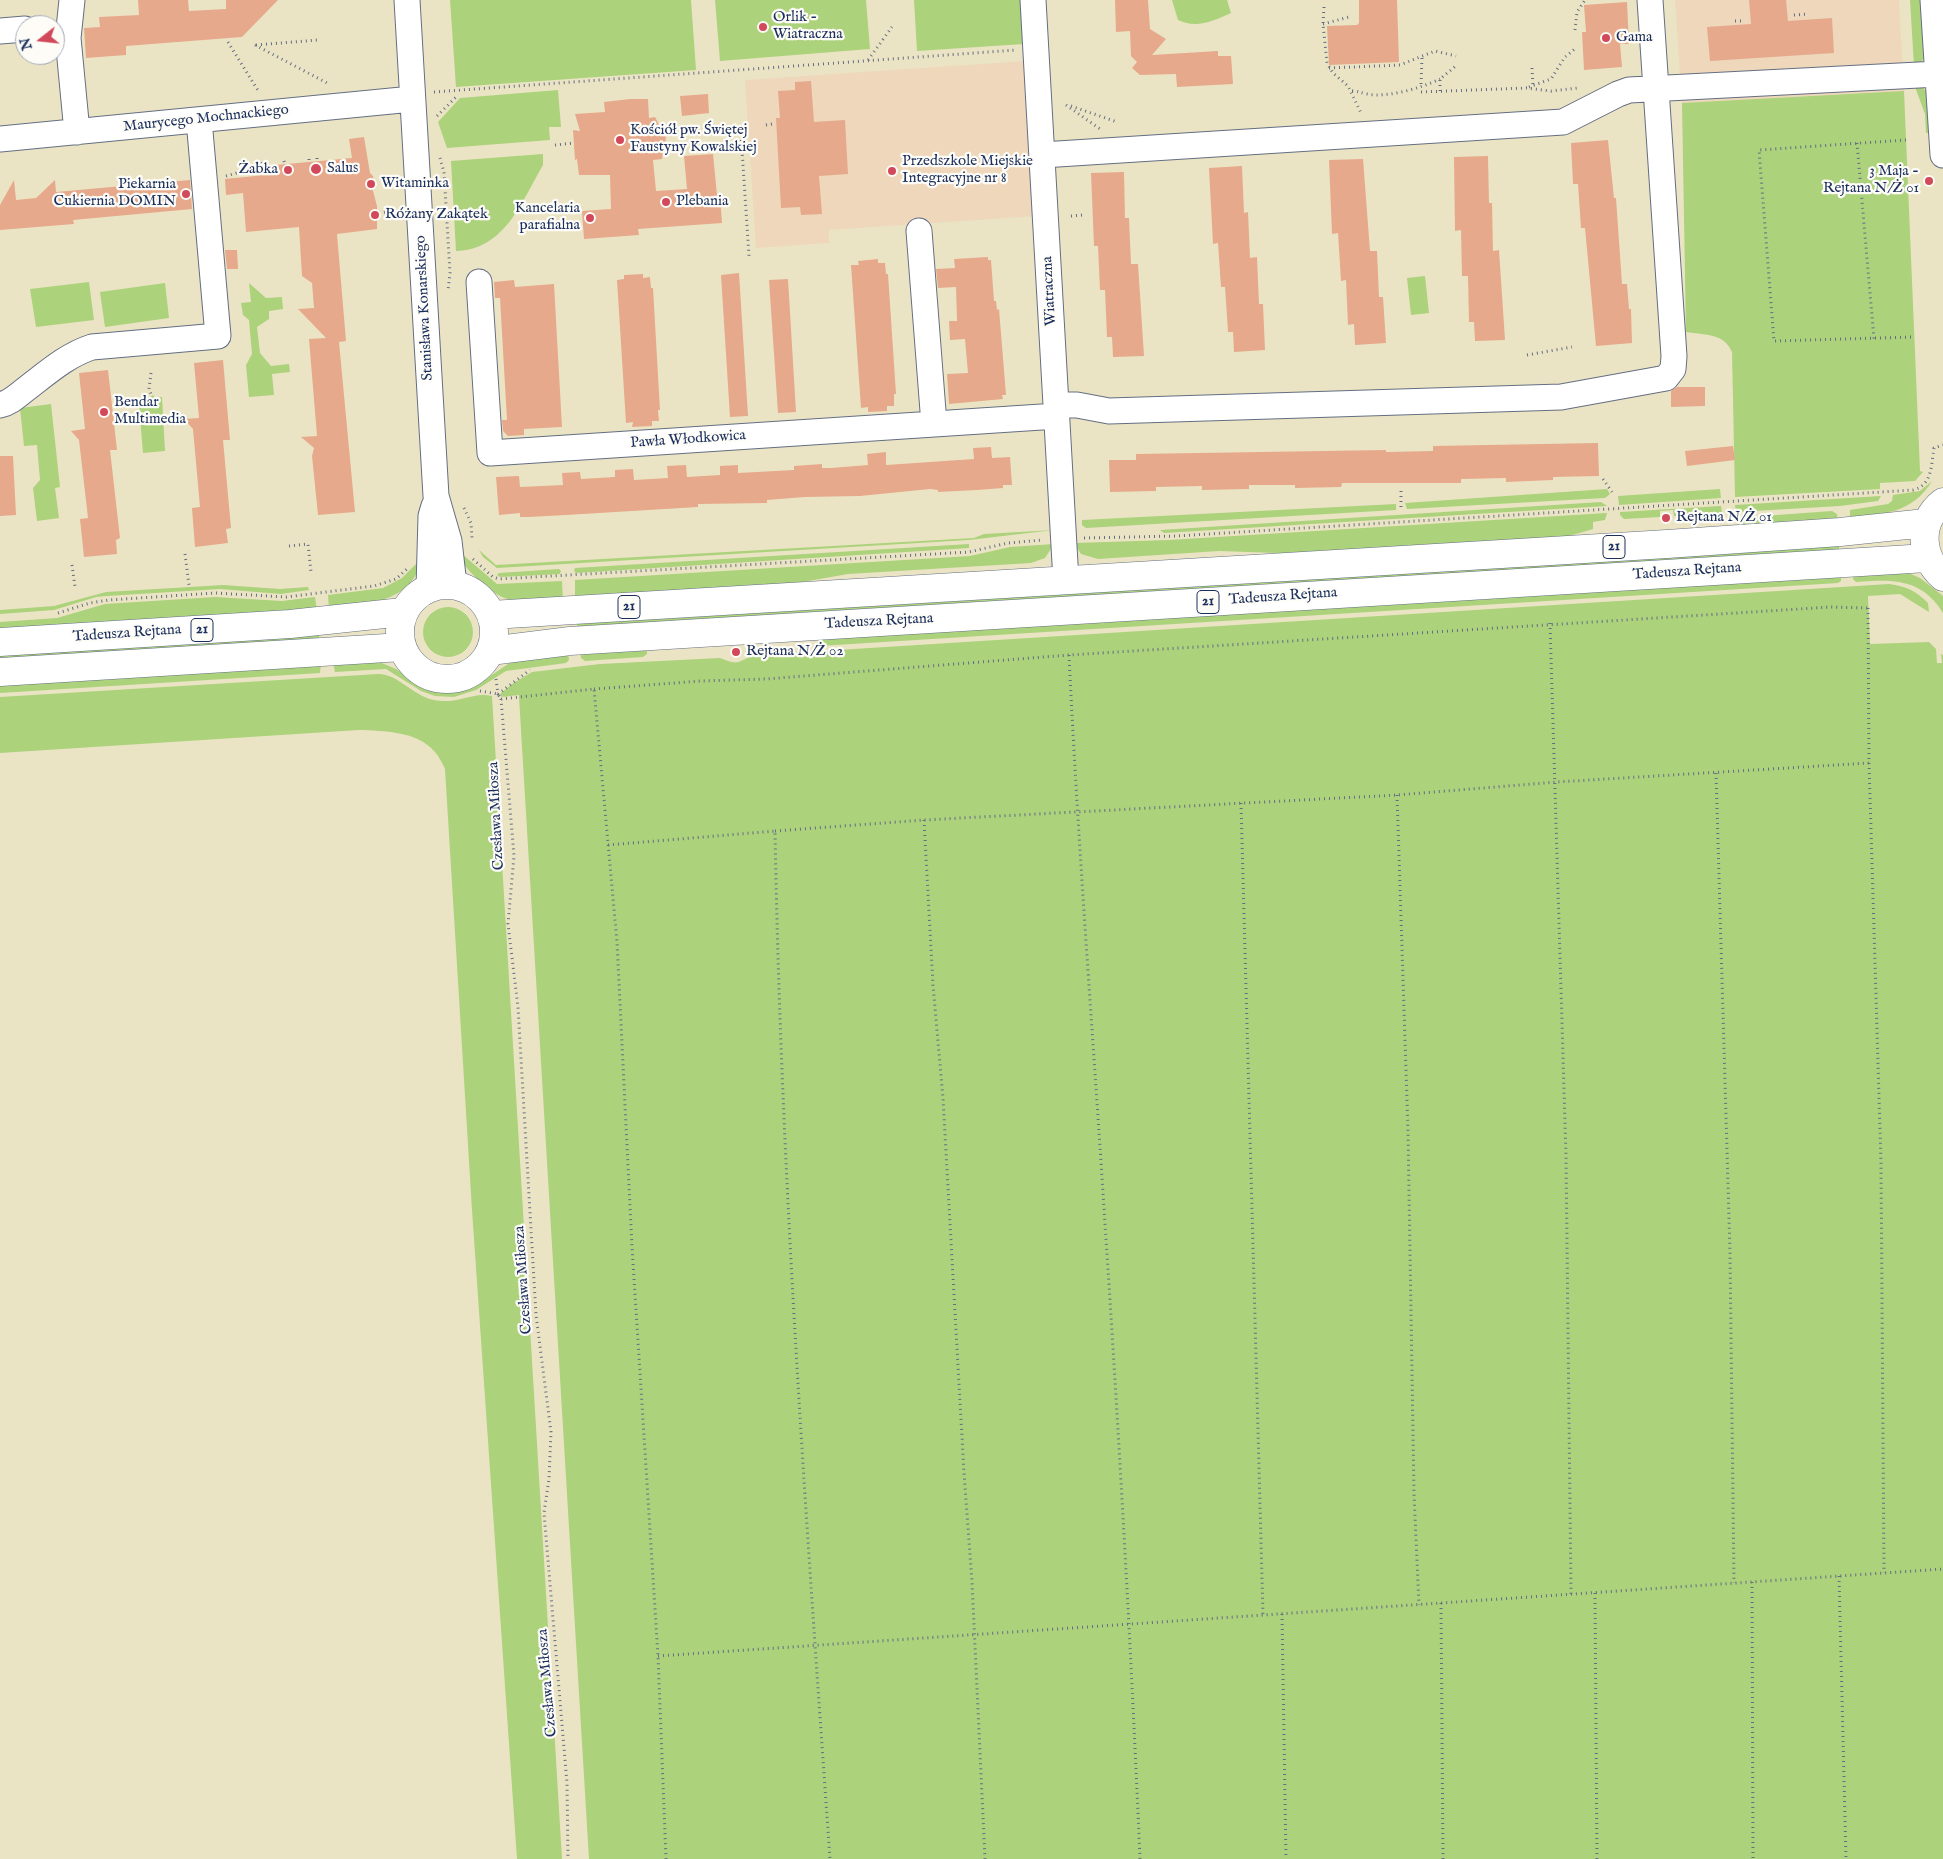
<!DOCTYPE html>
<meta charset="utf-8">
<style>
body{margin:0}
#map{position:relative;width:1943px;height:1859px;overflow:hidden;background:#ebe4c4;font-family:"IM FELL English",serif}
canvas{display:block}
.north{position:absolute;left:15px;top:15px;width:50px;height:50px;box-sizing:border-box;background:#fdfcf7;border:1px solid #a3aaba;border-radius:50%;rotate:254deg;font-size:14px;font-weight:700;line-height:20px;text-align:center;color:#1b2f5e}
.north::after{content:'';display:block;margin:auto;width:18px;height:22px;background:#d1495b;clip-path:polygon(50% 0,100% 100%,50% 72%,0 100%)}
</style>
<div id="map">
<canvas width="1943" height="1859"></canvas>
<div class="north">N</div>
</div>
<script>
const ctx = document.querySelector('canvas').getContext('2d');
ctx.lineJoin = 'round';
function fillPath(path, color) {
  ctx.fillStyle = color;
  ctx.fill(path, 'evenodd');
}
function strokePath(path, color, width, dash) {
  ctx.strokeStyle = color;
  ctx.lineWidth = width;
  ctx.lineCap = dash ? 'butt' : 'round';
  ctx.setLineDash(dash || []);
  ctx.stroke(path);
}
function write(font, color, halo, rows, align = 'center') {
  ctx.font = font + ' "IM FELL English",serif';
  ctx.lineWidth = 4.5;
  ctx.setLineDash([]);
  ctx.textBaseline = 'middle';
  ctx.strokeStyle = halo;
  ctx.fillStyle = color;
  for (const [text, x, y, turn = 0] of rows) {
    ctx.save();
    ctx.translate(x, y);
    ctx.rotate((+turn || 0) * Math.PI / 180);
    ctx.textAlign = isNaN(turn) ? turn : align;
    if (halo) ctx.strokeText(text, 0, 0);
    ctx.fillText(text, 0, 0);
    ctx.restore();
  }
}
fillPath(new Path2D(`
 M1675,0H1899L1904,91L1682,103Z
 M1026,61L1037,216L829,230V243L756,248L745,80Z`), '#eed7bb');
fillPath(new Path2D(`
 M450,0H691L696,70L456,87Z
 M715,0H866L870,49L720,61Z
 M914,0H1021L1024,44L917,51Z
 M1172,0H1227L1231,13C1213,21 1197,29 1178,20Z
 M1910,0H1924L1926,56L1921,62L1914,66Z
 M1914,84L1921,86L1927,92L1929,133H1926L1925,114Z
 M558,90L561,127H549L550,140L447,148L438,122L460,98Z
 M1904,91L1920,471L1923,472L1915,481L1880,483V489L1735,497L1732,352C1724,333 1705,335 1686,332L1682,103Z
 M543,154V165C522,201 505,250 456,251L451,161Z
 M1425,276L1429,313L1411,315L1407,278Z
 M89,282L94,320L36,327L30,289Z
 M165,283L169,318L105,327L100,292Z
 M249,283L266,298L282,297L283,309L269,311V319L257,327L260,353L271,366L289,364L290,372L272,374L274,395L249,397L246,365L252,354L249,320L243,315L241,303L251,302Z
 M153,395L155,398L162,397L165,451L143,453L139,405Z
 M51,404L60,487L55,488L59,518L37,521L33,488L40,480L37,445L24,446L20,408Z
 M1932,481C1913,513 1883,514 1850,519V510L1888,504L1892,501L1893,495L1920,491Z
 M1607,489L1610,494L1605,498L1407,509L1405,503Z
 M1720,489L1721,498L1619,505L1618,496Z
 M1881,496L1878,501L1840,506L1736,512L1735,505Z
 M1601,502L1607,506L1164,533L1160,530Z
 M1396,504V510L1086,528L1082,525V520Z
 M1721,506L1722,513L1674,516L1673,510L1660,511V517L1624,519L1620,515V512Z
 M1832,511L1837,514L1838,521L1775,526L1742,524L1736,518Z
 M1607,513L1605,520L1593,522V529L1559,539L1306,554L1219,551L1098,559L1081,554L1074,543L1169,540Z
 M1054,530L969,540L497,568L483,557L479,550L496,565L974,538L984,534Z
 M1839,543V552L577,629V621Z
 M969,544V548L576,573L574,571L575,568Z
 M1054,544L1045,558L1031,563L848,574L774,587L575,600V580L970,556L1010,547Z
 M462,554L497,584L562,581L563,600C548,600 531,602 516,601C495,599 472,576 460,559Z
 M421,559C413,604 366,603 329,609L328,595L383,588L402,578Z
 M559,569L561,571L560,574L500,577L497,575L499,573Z
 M1904,571L1920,578L1943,596V613C1922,578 1892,579 1856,582L1853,579V573Z
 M1841,574V581L1838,583L819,646L816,643L826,638Z
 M1889,584C1906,586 1916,591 1928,603L1929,612L1900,594L1868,596L1870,644L1929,642L1936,649L1937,663H1942L1941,654L1943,655V1859H589L519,697V695L502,697L500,694L512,684L532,672L600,664L720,658C742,667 737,660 754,656C765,653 780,654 790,653Z
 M223,585L280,589L308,587L309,590L281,594L220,589L106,596L96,597L54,610L0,614V610L54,606L106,592Z
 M215,597L282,601L315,597L317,611L0,633V622L57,618L105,604Z
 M423 632a25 25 0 1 1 50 0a25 25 0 1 1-50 0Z
 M319,634V642L0,662V654Z
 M617,649L647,651V654L643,657L585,661L581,658L580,652Z
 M568,653L569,660L566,663L506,671L476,690L454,697L435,696L421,691L386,669L335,672L333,662L377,661L396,669L426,689L451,693L477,685L511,662Z
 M321,663L320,673L0,693V683Z
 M378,674C399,674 411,695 434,700C458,705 473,691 492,696L562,1859H517L472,1210L445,769C442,763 439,756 434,751C417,731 383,731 359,730L0,753V697Z`), '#acd27c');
fillPath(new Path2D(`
 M138,0H188L189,11L226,9V0H278L242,37L126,46V55L86,58L84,28L100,27L99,17L139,15Z
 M1115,0H1148L1150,29L1166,39L1152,55L1218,51V56H1231L1233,84L1177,87L1176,74L1140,75L1132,68L1137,62L1131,56L1130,31L1116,32Z
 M1359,0H1397L1399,62L1329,65L1327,26L1357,25L1359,23Z
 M1749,0H1786L1788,21L1832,18L1834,53L1710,61L1707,27L1751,24Z
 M1627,2L1629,44H1620L1622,67L1584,70L1582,32H1586L1584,5Z
 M811,81L814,122L845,120L848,174L819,176L822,214L801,215L800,207L781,208L776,118H780L778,91L795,90V82Z
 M708,94L709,113L682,116L680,96Z
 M630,99H648L649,118L655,117L666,138L662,159L653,160L656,191L687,189L684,156L713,154L717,195H720L722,223L638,229L639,235L584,239L582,211L611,209L610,175H579L577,159L575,160L573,130L580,131L575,114L605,112L604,102Z
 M364,137L370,173L373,176L374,185L372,187L377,206V229L337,234L346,341L339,342L355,512L318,515L312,456L314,448L301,437L317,436L309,339L326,338L298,309L314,308L312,283L302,276L299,227L246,232L243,193L226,195L225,179L276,174V165L352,158L349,139Z
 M1608,140L1614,198H1616L1622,284H1627L1629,309H1631L1632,343L1596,346L1585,228H1581L1578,184H1573L1571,143Z
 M1488,156L1489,203H1492L1493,251L1499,250L1505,340L1475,341L1474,322H1469L1468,276H1462L1461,230L1455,231L1454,157Z
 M1363,159L1370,251H1377L1379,297H1383L1386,343L1355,345L1354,324L1348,325L1346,280L1341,281L1338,233L1332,234L1329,160Z
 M1242,166L1244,213L1248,212L1250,258L1257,257L1259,304H1263L1265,350L1234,352L1233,332H1228L1225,287H1221L1218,243L1213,244L1209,168Z
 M1124,172L1125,218H1129L1131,264H1138L1144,356L1113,357L1112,337H1107L1105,290H1100L1098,246H1094L1091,173Z
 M14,180L16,200L36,198L55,180L56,192L190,180L192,209L73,220L74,224L0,230V205Z
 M225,250H237L238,269H227Z
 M988,257V260H991L994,301H996L997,310L999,309L1006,395H1002L1003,399L949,404L947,374L968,373L965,339L950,340L949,321H957L956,287L938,288L936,269L955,268L954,259Z
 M878,259V263H885L886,274H888L896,394H894V406H887V411L868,412V407L861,408L851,265H859L858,261Z
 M739,273L748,416L730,417L721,275Z
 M643,274V278L650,277L651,288H653L660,410H658L659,421H652V426L632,427L633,422L626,423L617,280L624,279V275Z
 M788,279L796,412L778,413L769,280Z
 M514,280L515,287L554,284L562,427L524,429V435L508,436L503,431L502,420H507L500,298H495L494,282Z
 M223,360L230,440H223L231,528L226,529L228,543L195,547L192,508L200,507L193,429L184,419L199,418L194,363Z
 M108,370L117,450H110L120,538L116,540L117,554L84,557L80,519L88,518L79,440L71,431L85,429L79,373Z
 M1677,387H1705V406L1671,407V391Z
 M1598,443L1599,476L1553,477V480L1506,482V478L1461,479V483H1342L1341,487L1295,488V485H1249V489L1202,490V486L1156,487V491L1110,492L1109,460H1136V454L1386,450V452L1433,451V446Z
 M1733,446L1735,460L1687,466L1685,451Z
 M991,447L992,458L1010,457L1012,485H1003V488L977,490L938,492V490L930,489L860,496L805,497L767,500V503L698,504V507L566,515L528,517H520V513L499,515L496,477L519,476L520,487L563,485L562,473L580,472L581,479L615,477V470L633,469L634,480L668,478L667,466L686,465L687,477L720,475V466L738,465V473L794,470V466L822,464V468H831L868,465L867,454L886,452V465L974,459L973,448Z
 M0,456H13L16,515L0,516Z`), '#e6a98b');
const minor = new Path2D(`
 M72,0L68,38L77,132
 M407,0L436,496L449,541L454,585
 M1033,0L1066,581
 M1933,0L1943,155
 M0,31L25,29
 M0,139L412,99
 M1042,155L1563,122L1618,94L1629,90L1938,74
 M919,231L934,424
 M479,282L490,453L1057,416
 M0,405C10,403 18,395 26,389C47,373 67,355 92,347L218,336L199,120
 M1056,405H1077L1109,411L1561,397L1666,378L1673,369L1674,356L1650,0
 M429,588L431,516L434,506`);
const major = new Path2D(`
 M1943,502C1917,522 1920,557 1943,577
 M400 632a47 47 0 1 1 94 0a47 47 0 1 1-94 0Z
 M491,615L1667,544L1840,532L1926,523
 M0,642L290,624L403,612
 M490,651L570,641L1927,558
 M0,672L402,647`);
strokePath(minor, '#646e82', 27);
strokePath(major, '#646e82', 29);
strokePath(new Path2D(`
 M1324,7L1323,24L1327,63L1333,73L1348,86L1361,113
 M1794,15L1808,14
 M1735,21H1741
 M1323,24L1349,17
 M1575,30L1577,12L1585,0
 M228,42L259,92
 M255,45L329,84
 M256,45L318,40
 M868,60L892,27
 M1329,68L1400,65L1435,51L1456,56
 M1532,68L1533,86
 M1421,84L1422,58
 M1529,87L1551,79L1565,57L1576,48
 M1352,91C1358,91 1361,93 1367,94C1388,98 1421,88 1440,79
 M1440,91V79L1457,65
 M434,92L1016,50
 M1421,92L1526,88L1551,91L1578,88
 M1066,105L1100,129
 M1071,106L1117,122
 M437,116L458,95
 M766,125L772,124
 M741,135L749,256
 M1906,140L1759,150L1774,341L1914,337
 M1857,143L1874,339
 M555,145L574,143
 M317,158V162
 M440,158L444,172L450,273L448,291
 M309,159V161
 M284,161L285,164
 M262,162L263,172
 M226,176L244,171
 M379,213L393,211
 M1071,216L1083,215
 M1527,355L1572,347
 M151,373L149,389L152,397
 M1603,479L1612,492
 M1401,507V490
 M464,508L471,523L472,538
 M1084,538L1176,536L1913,490C1933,485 1931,464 1934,448L1943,445
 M289,546L308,544L311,572
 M185,554L189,585
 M473,559L493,577L499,579L969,552L1008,543L1042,540
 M72,565L75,587
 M1868,608L1869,763L1881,1163L1884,1573
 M58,613L90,603L109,600L215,593L286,597L374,586L396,579L408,568
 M1550,623L1566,1156L1571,1594
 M1069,655C1078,845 1093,1034 1105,1224C1119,1435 1131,1647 1140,1859
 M496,679L498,694L530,670
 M594,689L701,681L766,679L1069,655L1831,607L1869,608
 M480,691L498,694L501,699
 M501,699L594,689L617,942L632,1247L658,1656L666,1859
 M501,699L514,856L508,924L518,1007L536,1315L551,1432L549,1479L544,1513L567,1783L568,1859
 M1716,773L1730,1253L1734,1583
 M1397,795L1408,1131L1414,1494L1419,1605
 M1241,803L1263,1615
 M924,820L933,985L943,1098L964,1473L972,1582L985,1859
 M775,831L924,820L1397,795L1557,782L1869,763
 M608,845L775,831C781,1174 806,1517 830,1859
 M1839,1576L1846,1859
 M1752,1582L1753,1859
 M1595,1593L1597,1859
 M1441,1603L1443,1859
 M1282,1614L1286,1859
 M658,1656L1943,1569`), '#646e82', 3, [1, 4]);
strokePath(minor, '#fff', 25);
strokePath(major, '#fff', 28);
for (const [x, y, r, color] of [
 [763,27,5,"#d1495b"],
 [1606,38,5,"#d1495b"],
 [620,140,5,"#d1495b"],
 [316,169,6,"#d1495b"],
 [288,170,5,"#d1495b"],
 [892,171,5,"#d1495b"],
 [1929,181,5,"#d1495b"],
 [371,184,5,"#d1495b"],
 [186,194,5,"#d1495b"],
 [666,202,5,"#d1495b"],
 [375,215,5,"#d1495b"],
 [590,218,5,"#d1495b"],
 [104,412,5,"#d1495b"],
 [1666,518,5,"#d1495b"],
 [736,652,5,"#d1495b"]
]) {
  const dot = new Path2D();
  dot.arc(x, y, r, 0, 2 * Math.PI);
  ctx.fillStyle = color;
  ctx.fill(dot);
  strokePath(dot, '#fdfcf7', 2);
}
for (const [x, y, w] of [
 [1614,547,22],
 [1208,602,22],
 [629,607,22],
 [202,630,22]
]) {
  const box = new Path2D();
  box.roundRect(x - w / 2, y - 11.5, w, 23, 4);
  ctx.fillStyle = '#fdfcf7';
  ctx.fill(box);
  strokePath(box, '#1b2f5e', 1);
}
write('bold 14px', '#1b2f5e', null, [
 ["21",1614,547],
 ["21",1208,602],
 ["21",629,607],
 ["21",202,630]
]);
write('15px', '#1b2f5e', '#fdfcf7', [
 ["Orlik -",773,18],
 ["Wiatraczna",773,35],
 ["Gama",1616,38],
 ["Kościół pw. Świętej",630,131],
 ["Faustyny Kowalskiej",630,148],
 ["Przedszkole Miejskie",902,162],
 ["Integracyjne nr 8",902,179],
 ["Salus",327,169],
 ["Żabka",278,170,"right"],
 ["3 Maja -",1919,172,"right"],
 ["Rejtana N/Ż 01",1919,189,"right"],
 ["Witaminka",381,184],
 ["Piekarnia",176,185,"right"],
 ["Cukiernia DOMIN",176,202,"right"],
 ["Plebania",676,202],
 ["Kancelaria",580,209,"right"],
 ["parafialna",580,226,"right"],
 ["Różany Zakątek",385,215],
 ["Bendar",114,403],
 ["Multimedia",114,420],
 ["Rejtana N/Ż 01",1676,518],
 ["Rejtana N/Ż 02",746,652]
], 'left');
write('15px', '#1b2f5e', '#fdfcf7', [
 ["Maurycego Mochnackiego",206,119,-6],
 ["Wiatraczna",1050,291,-93],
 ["Stanisława Konarskiego",425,308,-93],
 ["Pawła Włodkowica",688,440,-4],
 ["Tadeusza Rejtana",1687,572,-4],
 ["Tadeusza Rejtana",1283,597,-4],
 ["Tadeusza Rejtana",879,622,-3],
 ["Tadeusza Rejtana",127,634,-4],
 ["Czesława Miłosza",497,816,-93],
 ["Czesława Miłosza",524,1280,-94],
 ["Czesława Miłosza",548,1683,-95]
]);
</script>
